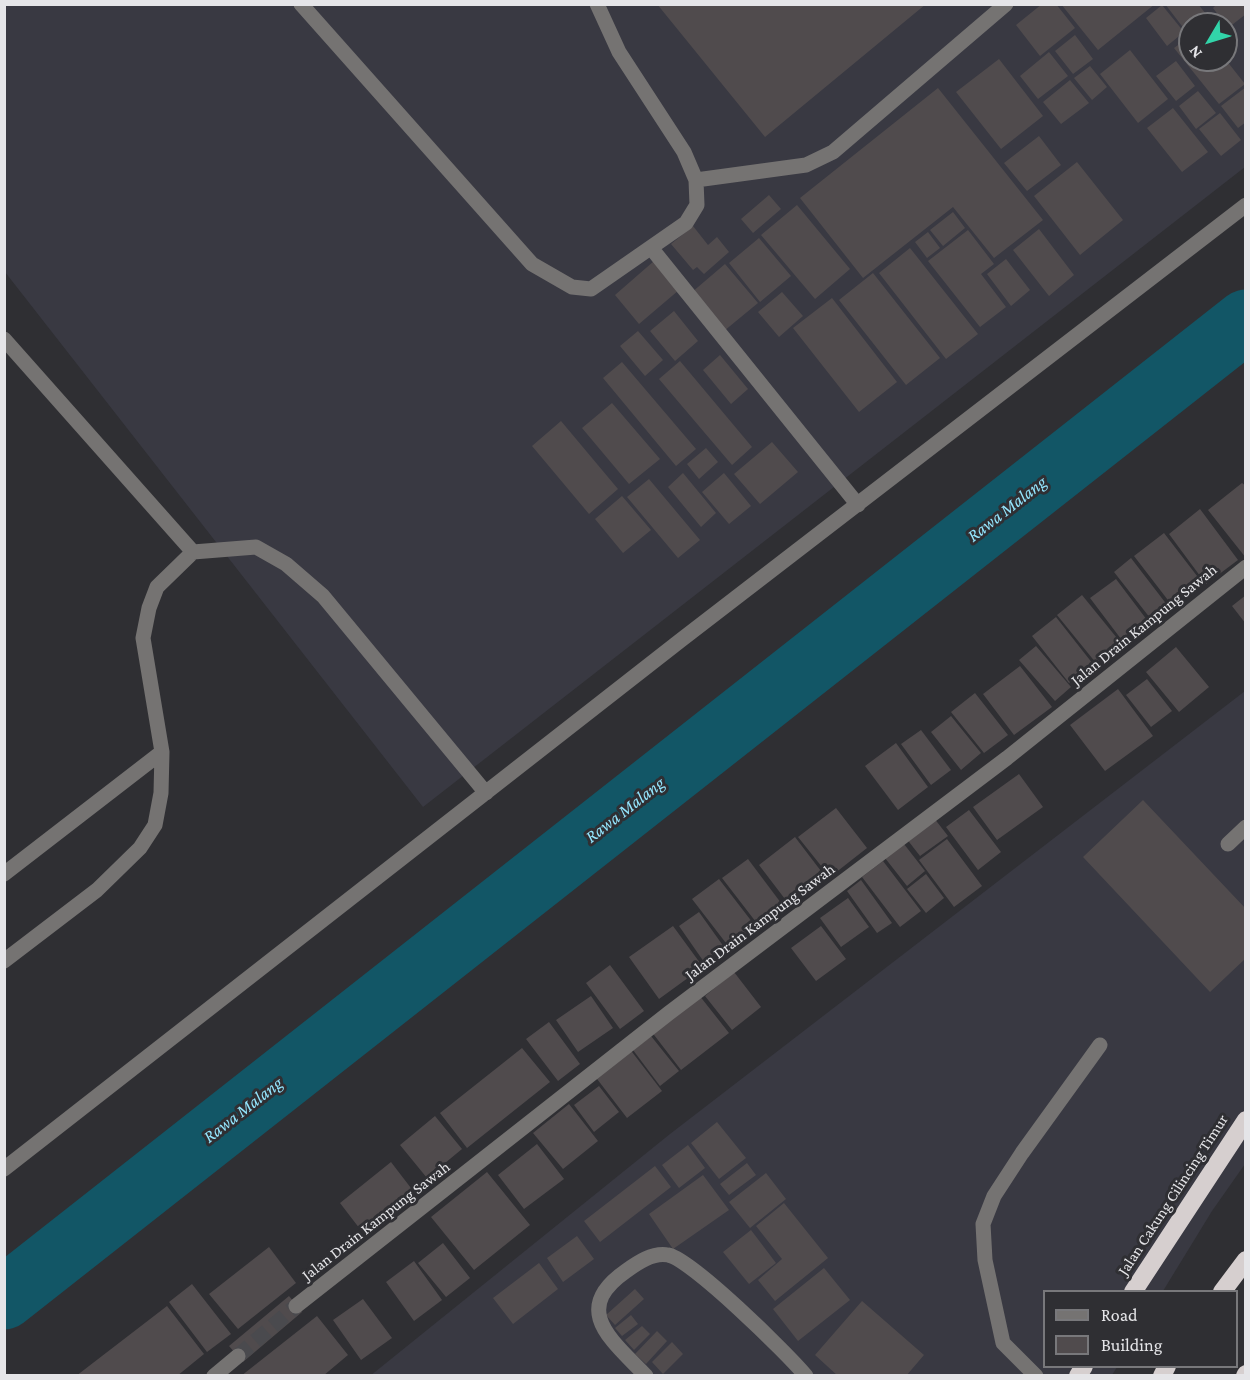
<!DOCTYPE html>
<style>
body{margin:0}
#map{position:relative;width:1250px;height:1380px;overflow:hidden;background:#2f2f33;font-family:"Crimson Pro",serif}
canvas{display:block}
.frame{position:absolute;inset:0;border:6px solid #e5e5e8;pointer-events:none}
.legend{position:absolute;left:1043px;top:1290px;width:195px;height:78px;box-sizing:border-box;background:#2f2f33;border:2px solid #78787b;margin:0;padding:8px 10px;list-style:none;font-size:18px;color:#e5e5e8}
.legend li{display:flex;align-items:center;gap:12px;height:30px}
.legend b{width:30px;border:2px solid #78787b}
.north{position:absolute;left:1178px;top:12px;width:60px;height:60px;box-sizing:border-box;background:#2f2f33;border:2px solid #78787b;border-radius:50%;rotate:232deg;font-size:16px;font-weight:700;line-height:24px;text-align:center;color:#e5e5e8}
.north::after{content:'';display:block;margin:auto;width:21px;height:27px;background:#32d4a9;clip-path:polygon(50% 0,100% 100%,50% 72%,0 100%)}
</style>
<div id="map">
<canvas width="1250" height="1380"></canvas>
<div class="frame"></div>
<ul class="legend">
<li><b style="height:8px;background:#757372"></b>Road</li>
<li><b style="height:16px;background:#504b4d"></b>Building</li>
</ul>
<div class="north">N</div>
</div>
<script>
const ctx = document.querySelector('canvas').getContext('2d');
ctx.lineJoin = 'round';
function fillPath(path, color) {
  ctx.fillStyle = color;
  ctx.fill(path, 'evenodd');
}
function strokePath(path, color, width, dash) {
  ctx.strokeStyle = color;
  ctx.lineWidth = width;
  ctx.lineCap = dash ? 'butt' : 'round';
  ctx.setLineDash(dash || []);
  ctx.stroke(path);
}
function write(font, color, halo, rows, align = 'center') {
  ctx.font = font + ' "Crimson Pro",serif';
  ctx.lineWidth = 6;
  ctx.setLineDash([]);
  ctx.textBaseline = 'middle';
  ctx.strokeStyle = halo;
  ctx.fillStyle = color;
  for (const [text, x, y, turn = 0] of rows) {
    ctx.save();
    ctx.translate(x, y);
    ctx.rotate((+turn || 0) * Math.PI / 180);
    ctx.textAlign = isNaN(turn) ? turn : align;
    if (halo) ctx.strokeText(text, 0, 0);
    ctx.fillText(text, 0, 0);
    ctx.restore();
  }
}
fillPath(new Path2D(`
 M5,5H1245V167L423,807L5,272ZM1190,24H1226V60H1190Z
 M1245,691V1164L1212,1211L1163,1291L1044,1292V1366L1117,1367L1112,1375L370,1376L670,1134Z`), '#393942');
strokePath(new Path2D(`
 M4,1298L1246,321`), '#125666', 63);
fillPath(new Path2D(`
 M657,4H926L765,137Z
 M1042,4H1056L1075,28L1040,56L1016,25Z
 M1061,4H1155L1098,50Z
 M1165,4H1198L1206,14L1185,30Z
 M1217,4H1246V14L1228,28L1213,8Z
 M1162,5L1184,32L1167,46L1146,18Z
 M1075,35L1093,59L1073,74L1055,51Z
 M1190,36V60H1226L1245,84L1219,104L1174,48Z
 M1130,50L1168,99L1138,123L1100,74Z
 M1049,52L1068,76L1038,99L1020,76Z
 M999,59L1043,116L1001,149L956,92Z
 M1176,61L1195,86L1176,101L1156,76Z
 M1090,66L1107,87L1092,100L1074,78Z
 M1070,80L1089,103L1061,124L1043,102Z
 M1246,87V122L1238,128L1221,106Z
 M938,88L1043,220L994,258L953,207L863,278L800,198Z
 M1198,91L1216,113L1196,129L1179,106Z
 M1173,108L1208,152L1182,172L1147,128Z
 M1220,113L1241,140L1221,156L1199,129Z
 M1039,136L1061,165L1027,191L1004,163Z
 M1077,162L1123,220L1080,255L1034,196Z
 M769,195L781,209L753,233L741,219Z
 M797,205L850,269L815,299L761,235Z
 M953,212L965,228L943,246L930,230Z
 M693,226L708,245L717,237L729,252L704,274L697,267L693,270L671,244Z
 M1039,229L1074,275L1049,296L1013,250Z
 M968,230L994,264L981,274L1006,307L980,327L928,261Z
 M928,232L940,248L927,258L915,242Z
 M759,238L791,276L760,302L729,263Z
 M910,248L978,334L946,359L879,273Z
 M1006,259L1030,290L1011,306L987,274Z
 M654,261L679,290L639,324L615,295Z
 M725,264L758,303L724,331L691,293Z
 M873,273L940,358L906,385L839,300Z
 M782,292L803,316L779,337L758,312Z
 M832,298L897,382L859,412L793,328Z
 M674,311L698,341L675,361L650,331Z
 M638,331L663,360L645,376L620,346Z
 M720,355L748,389L731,404L703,370Z
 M680,361L752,447L732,465L659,379Z
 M622,362L696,449L676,466L603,378Z
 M612,403L660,459L629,484L582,428Z
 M561,421L618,489L589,514L532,446Z
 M772,442L798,472L760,504L734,474Z
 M706,448L718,462L699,479L687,464Z
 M683,473L716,513L701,527L668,487Z
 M724,473L751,506L729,524L702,492Z
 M649,479L700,540L678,558L627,497Z
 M1242,483L1246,486V558L1208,510Z
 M622,496L651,530L623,553L595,519Z
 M1200,509L1238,560L1206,584L1169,534Z
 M1164,533L1204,585L1174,608L1134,556Z
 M1131,558L1171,610L1154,623L1114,572Z
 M1116,579L1147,620L1121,639L1090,598Z
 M1082,595L1121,643L1096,663L1057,615Z
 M1246,595V624L1232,606Z
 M1056,617L1093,664L1069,683L1032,636Z
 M1036,646L1071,687L1055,701L1019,660Z
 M1176,647L1209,687L1179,712L1146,672Z
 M1020,666L1052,707L1014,735L983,694Z
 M1147,679L1172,711L1151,727L1126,695Z
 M1118,689L1153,736L1105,771L1070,725Z
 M975,693L1008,735L984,753L951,712Z
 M951,716L981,753L961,770L931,732Z
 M921,730L951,770L931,785L901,744Z
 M896,743L928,787L898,810L865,766Z
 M1019,774L1043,807L997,840L973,807Z
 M1143,800L1246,909V958L1210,992L1083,857Z
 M836,808L867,848L830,877L798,837Z
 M969,810L1001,852L978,870L946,827Z
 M934,818L948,836L920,856L906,838Z
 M795,837L824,875L788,903L759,865Z
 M947,839L982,886L954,907L919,860Z
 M904,844L925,871L907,886L885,858Z
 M748,859L784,907L759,926L722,878Z
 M883,861L921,911L900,927L862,877Z
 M926,874L944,898L926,913L907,889Z
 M719,879L756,927L729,947L692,899Z
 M861,880L892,923L877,933L847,891Z
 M848,898L869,927L841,947L820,918Z
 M699,912L724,947L704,962L679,926Z
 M673,926L703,967L659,999L629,957Z
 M821,926L846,959L816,981L791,948Z
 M610,965L644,1011L620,1029L586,983Z
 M734,972L761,1007L732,1030L705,996Z
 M699,995L729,1033L681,1070L651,1031Z
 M591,996L613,1028L578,1052L556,1020Z
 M549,1022L580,1064L558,1081L526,1039Z
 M651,1036L679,1071L660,1086L633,1050Z
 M522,1048L550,1082L467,1148L440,1113Z
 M629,1048L662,1091L627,1118L594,1075Z
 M599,1086L619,1112L594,1132L574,1105Z
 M569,1104L598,1141L563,1169L533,1133Z
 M435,1116L462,1149L427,1178L400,1145Z
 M717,1122L746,1158L719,1179L691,1143Z
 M537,1144L564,1179L524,1209L498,1175Z
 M688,1145L705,1168L679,1188L662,1165Z
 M391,1162L414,1192L363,1233L340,1203Z
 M747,1163L756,1175L729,1195L720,1184Z
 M655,1166L671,1187L600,1242L584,1221Z
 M487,1172L530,1225L474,1270L431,1217Z
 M766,1173L786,1199L750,1228L729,1202Z
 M703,1175L729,1210L673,1249L649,1214Z
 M784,1203L828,1258L775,1301L758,1280L782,1259L756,1226Z
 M751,1230L776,1263L749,1284L723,1252Z
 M577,1236L594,1259L563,1282L547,1258Z
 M443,1243L470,1278L446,1297L418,1263Z
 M269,1247L296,1283L238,1329L209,1294Z
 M414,1261L442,1300L414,1321L386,1282Z
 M539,1263L558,1289L513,1324L493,1298Z
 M824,1268L850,1300L798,1341L773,1309Z
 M192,1284L231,1334L207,1352L169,1302Z
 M635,1289L644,1299L615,1325L606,1315Z
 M289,1296L302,1312L243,1362L229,1346Z
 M363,1299L392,1338L361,1360L333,1320Z
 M862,1301L924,1355L906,1376H838L815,1355Z
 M167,1306L204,1354L177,1376H76Z
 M631,1315L638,1324L622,1336L615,1328Z
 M317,1316L348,1355L323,1376H241Z
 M642,1326L650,1334L634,1350L625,1340Z
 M657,1331L667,1341L646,1364L635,1354Z
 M672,1342L683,1354L663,1374L652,1362Z`), '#504b4d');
strokePath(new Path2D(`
 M238,1356L296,1306`), '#4a4a4e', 15, [15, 8]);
strokePath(new Path2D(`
 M301,4L532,264L572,287L591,289L686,223L697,205L696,180L684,152L619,52L597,4
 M696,180L806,165L833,152L1006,4
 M652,249L858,505
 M4,339L193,552L256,547L286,564L323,596L486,793
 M1228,844L1246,827
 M4,874L162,752
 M4,961L97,890L140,848L155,825L161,793L162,752L143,638L149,608L157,587L193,552
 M4,1169L681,640L1246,205
 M296,1306L669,1013L1007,758L1246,567
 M214,1376L238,1356
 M646,1376C612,1340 570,1310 626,1271C637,1263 653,1252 668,1255C690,1258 788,1354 806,1376
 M1036,1376L1003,1343L985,1260L983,1224L994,1196L1022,1153L1100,1045`), '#757372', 15);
strokePath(new Path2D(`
 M1133,1292L1246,1120
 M1222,1292L1246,1260
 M1078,1376L1084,1366
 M1162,1376L1167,1366
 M1245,1376L1246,1374`), '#d6cfcf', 18);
write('16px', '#e5e5e8', '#2f2f33', [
 ["Jalan Drain Kampung Sawah",1144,625,-39],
 ["Jalan Drain Kampung Sawah",760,922,-37],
 ["Jalan Cakung Cilincing Timur",1173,1195,-57],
 ["Jalan Drain Kampung Sawah",376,1221,-38]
]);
write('italic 18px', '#94e6fe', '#2f2f33', [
 ["Rawa Malang",1007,509,-38],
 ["Rawa Malang",625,810,-38],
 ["Rawa Malang",243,1110,-38]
]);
</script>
